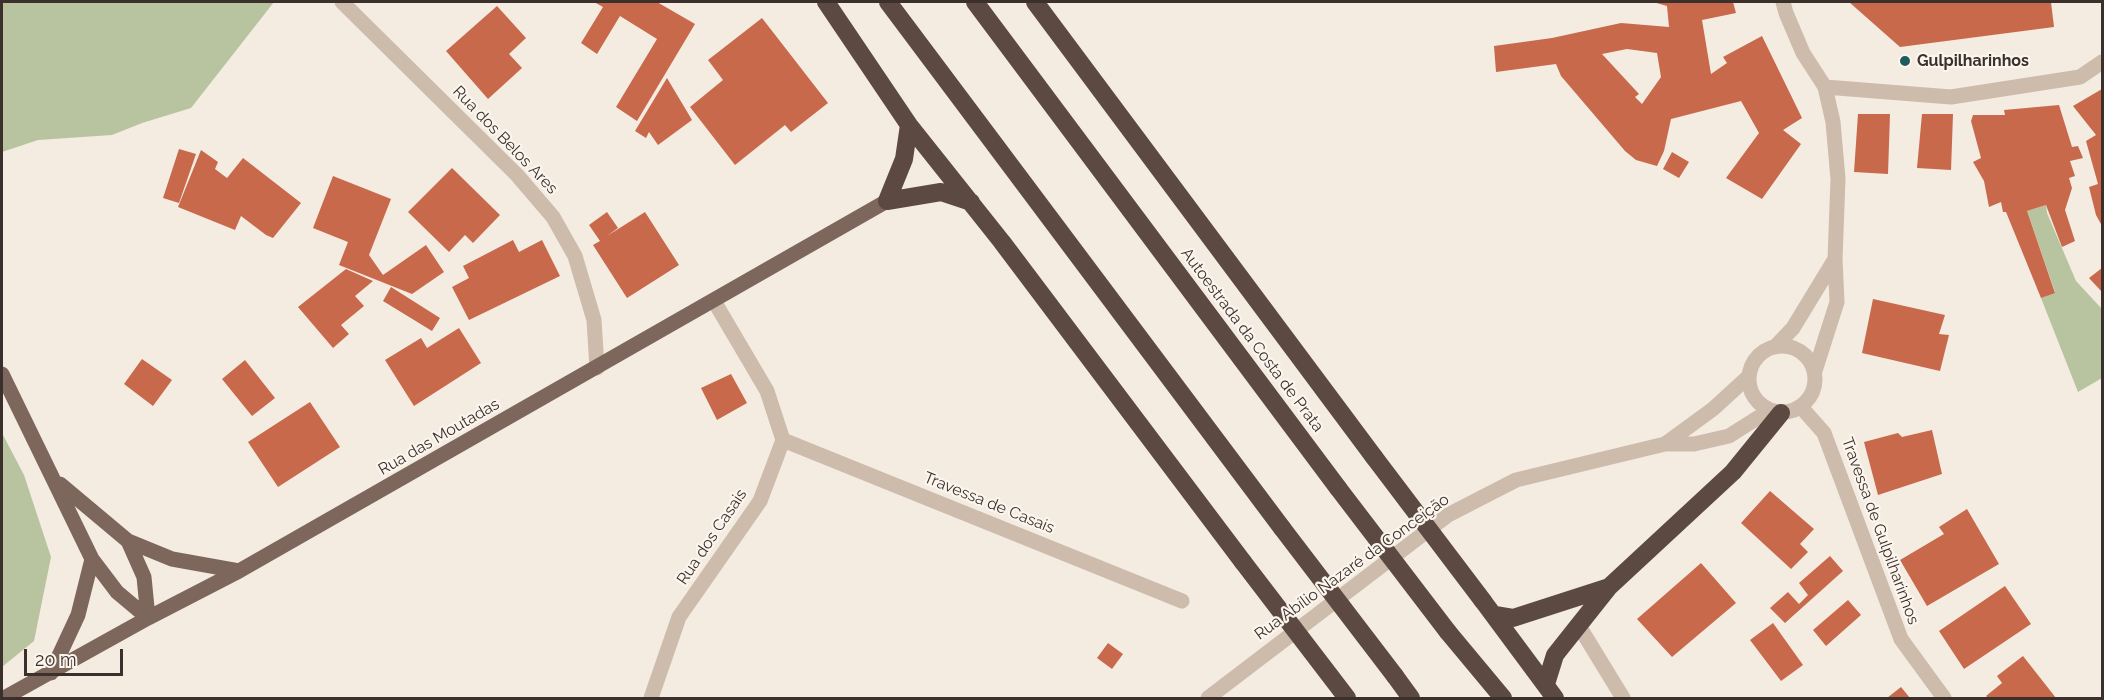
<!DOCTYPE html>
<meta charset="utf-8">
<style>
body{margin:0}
#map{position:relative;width:2104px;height:700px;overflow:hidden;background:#f4ebe1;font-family:Raleway,sans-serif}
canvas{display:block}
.frame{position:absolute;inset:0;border:3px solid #3b302b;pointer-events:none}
.scale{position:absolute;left:24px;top:649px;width:99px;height:27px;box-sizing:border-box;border:3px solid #3b302b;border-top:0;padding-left:8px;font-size:18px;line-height:21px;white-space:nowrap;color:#3b302b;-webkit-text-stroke:4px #fbf5ee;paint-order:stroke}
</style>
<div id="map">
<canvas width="2104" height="700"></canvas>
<div class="frame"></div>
<div class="scale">20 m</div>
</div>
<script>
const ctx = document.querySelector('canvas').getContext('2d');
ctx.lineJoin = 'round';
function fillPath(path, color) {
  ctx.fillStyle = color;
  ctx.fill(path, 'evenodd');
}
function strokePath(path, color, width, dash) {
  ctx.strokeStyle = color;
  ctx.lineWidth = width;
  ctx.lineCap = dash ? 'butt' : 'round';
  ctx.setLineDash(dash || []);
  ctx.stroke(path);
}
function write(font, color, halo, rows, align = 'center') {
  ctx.font = font + ' Raleway,sans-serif';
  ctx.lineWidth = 4.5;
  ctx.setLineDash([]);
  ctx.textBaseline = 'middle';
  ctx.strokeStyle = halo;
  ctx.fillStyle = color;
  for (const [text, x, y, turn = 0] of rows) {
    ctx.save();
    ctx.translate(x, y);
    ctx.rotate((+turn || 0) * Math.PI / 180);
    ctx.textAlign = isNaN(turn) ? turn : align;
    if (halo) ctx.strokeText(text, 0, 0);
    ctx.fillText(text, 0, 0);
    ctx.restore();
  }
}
fillPath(new Path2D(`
 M2,2H274L191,108L142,123L112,135L38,140L2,152Z
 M2046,205L2047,213L2076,281L2102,309V378L2078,392L2041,298L2055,292L2027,211Z
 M2,433L24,475L51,557L34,641L2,667Z`), '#b8c4a0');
fillPath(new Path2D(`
 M594,2H657L695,24L637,121L616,107L657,39L620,16L597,54L581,43L603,7Z
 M1653,2H1733L1736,13L1702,20L1711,74L1727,63L1723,57L1762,36L1802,118L1783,130L1801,144L1762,199L1726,178L1759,133L1741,101L1671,119L1664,151L1657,166L1636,160L1625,151L1561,76L1556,64L1496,72L1494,46L1552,38L1621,23L1669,27L1667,6ZM1627,49L1657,53L1661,77L1642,104L1635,97L1639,94L1602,54Z
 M1849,2H2051L2054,27L1900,47Z
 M497,6L526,38L509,54L522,68L488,99L446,51Z
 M762,18L828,103L791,132L785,125L735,165L690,107L723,80L708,60Z
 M667,78L692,120L658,145L649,132L646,138L635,131Z
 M2102,89V226L2096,215L2089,187L2098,184L2086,141L2096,135L2073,106Z
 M2059,105L2072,147L2078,146L2083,158L2070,161L2075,176L2069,178L2072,188L2065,210L2075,241L2062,247L2046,205L2027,211L2055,293L2041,298L2006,212H2003L2001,202L1989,207L1984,181L1973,162L1981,158L1971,121L1973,115H2005L2004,110Z
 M1858,114H1890L1888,174L1854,172Z
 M1922,114H1953L1951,170L1917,168Z
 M179,149L196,154L179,203L163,198Z
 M201,150L218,162L215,169L227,178L243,158L301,203L273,238L266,235L241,216L235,230L178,207Z
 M1672,152L1689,162L1679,178L1663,169Z
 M452,168L500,215L473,243L465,235L449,252L408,212Z
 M333,176L391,199L369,255L383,275L426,245L444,272L412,294L339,265L348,242L313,228Z
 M607,212L618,228L607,236L645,212L679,265L627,298L593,245L600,241L589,225Z
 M513,240L519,252L542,240L560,276L469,320L452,287L469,278L463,266Z
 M2102,268V292L2089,278Z
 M346,269L373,281L355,296L364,306L341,325L349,334L333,348L298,307Z
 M391,287L440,318L432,331L383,301Z
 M1873,299L1945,315L1939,334L1949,335L1940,371L1862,353Z
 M459,328L481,363L414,406L385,360L421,338L427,348Z
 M142,359L172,380L153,406L124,384Z
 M245,360L275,398L252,416L222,379Z
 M731,374L747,403L717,420L701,388Z
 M310,402L340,447L278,487L248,442Z
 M1932,430L1942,474L1878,495L1864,442L1898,433L1902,437Z
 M1770,491L1814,529L1800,544L1808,552L1791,569L1741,523Z
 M1967,509L1999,564L1927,606L1900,560L1944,534L1939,527Z
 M1830,556L1843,571L1785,623L1770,608L1788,592L1799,604L1808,595L1799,583Z
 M1701,563L1736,603L1672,657L1637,619Z
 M2005,586L2031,624L1964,669L1939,631Z
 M1848,600L1861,615L1826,646L1813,630Z
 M1773,623L1803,665L1781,681L1750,640Z
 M1108,643L1123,654L1112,669L1097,658Z
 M2023,656L2056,698H1988L1986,696L2002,683L1997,676Z
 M1901,687L1910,698H1887Z`), '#c8694b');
strokePath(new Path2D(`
 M342,2L517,175L553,217L575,256L594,320L597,368
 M1783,2L1786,13L1803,53L1825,87L1833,122L1838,179L1835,259L1837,302L1815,371
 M1825,87L1951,97L2080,77L2102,62
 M1749 379a33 33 0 1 1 66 0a33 33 0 1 1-66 0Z
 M1775,347L1793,328L1835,259
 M1801,407L1824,433L1901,639L1944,698
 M783,440L1182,601
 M1665,444L1713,409L1749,376
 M1579,626L1623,698
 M651,698L679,617L760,501L783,440L767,391L714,301
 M1208,698L1448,515L1516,480L1665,444H1694L1729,436L1770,410`), '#cdbbac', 15);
strokePath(new Path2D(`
 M2,374L92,559L117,592L148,618
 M60,484L128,541L172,559L239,571
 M128,541L144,577L148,618
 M51,673L78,615L92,559
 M4,698L148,618L239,571L887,201`), '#7d675c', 15);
strokePath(new Path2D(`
 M826,2L909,125L1002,242L1243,562
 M888,2L1282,528
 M975,2L1338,488
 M1035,2L1374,457
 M887,201L941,192L971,202
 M887,201L904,159L909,125
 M1483,601L1555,698
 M1495,615L1513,618L1609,587
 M1448,632L1503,698
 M1395,676L1411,698
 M1546,684L1555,655L1609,587L1733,472L1781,413`), '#5c4a42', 18);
strokePath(new Path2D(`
 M1374,457L1483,601
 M1338,488L1448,632
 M1282,528L1395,676
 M1243,562L1347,698`), '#5c4a42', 18);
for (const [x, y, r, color] of [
 [1905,61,6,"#1f5a5e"]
]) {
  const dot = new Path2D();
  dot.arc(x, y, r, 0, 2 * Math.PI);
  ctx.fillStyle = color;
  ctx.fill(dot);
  strokePath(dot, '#fbf5ee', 2);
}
write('bold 16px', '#3b302b', '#fbf5ee', [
 ["Gulpilharinhos",1917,61]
], 'left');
write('16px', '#3b302b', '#fbf5ee', [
 ["Rua dos Belos Ares",505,140,46],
 ["Autoestrada da Costa de Prata",1252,340,53],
 ["Rua das Moutadas",439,437,-30],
 ["Travessa de Casais",989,503,22],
 ["Travessa de Gulpilharinhos",1880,531,70],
 ["Rua dos Casais",712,537,-56],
 ["Rua Abílio Nazaré da Conceição",1352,567,-36]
]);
</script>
